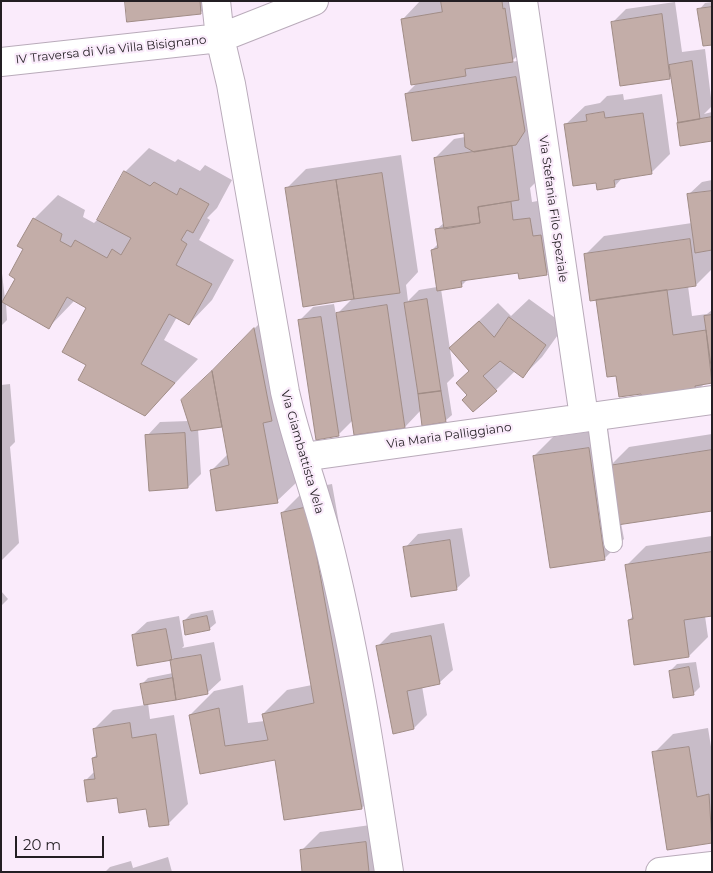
<!DOCTYPE html>
<style>
body{margin:0}
#map{position:relative;width:713px;height:873px;overflow:hidden;background:#faebfb;font-family:Montserrat,sans-serif}
canvas{display:block}
.frame{position:absolute;inset:0;border:2px solid #231e23;pointer-events:none}
.scale{position:absolute;left:15px;top:836px;width:89px;height:22px;box-sizing:border-box;border:2px solid #231e23;border-top:0;padding-left:6px;font-size:15px;line-height:18px;white-space:nowrap;color:#231e23;-webkit-text-stroke:4px #faebfb;paint-order:stroke}
</style>
<div id="map">
<canvas width="713" height="873"></canvas>
<div class="frame"></div>
<div class="scale">20 m</div>
</div>
<script>
const ctx = document.querySelector('canvas').getContext('2d');
ctx.lineJoin = 'round';
function fillPath(path, color) {
  ctx.fillStyle = color;
  ctx.fill(path, 'evenodd');
}
function strokePath(path, color, width, dash) {
  ctx.strokeStyle = color;
  ctx.lineWidth = width;
  ctx.lineCap = dash ? 'butt' : 'round';
  ctx.setLineDash(dash || []);
  ctx.stroke(path);
}
function write(font, color, halo, rows, align = 'center') {
  ctx.font = font + ' Montserrat,sans-serif';
  ctx.lineWidth = 4.5;
  ctx.setLineDash([]);
  ctx.textBaseline = 'middle';
  ctx.strokeStyle = halo;
  ctx.fillStyle = color;
  for (const [text, x, y, turn = 0] of rows) {
    ctx.save();
    ctx.translate(x, y);
    ctx.rotate((+turn || 0) * Math.PI / 180);
    ctx.textAlign = isNaN(turn) ? turn : align;
    if (halo) ctx.strokeText(text, 0, 0);
    ctx.fillText(text, 0, 0);
    ctx.restore();
  }
}
fillPath(new Path2D(`
 M126,1H212L200,13Z
 M420,1H526L532,41L511,62L535,58L538,180L530,188L532,202L549,199L566,255L546,274L520,271L468,279L461,286L441,289L454,376L447,383L452,415L445,421L421,410L405,427L353,420L338,435L299,321L313,307L334,304L336,315L352,299L287,188L306,169L401,155L418,272L406,285L408,301L419,290L437,287L432,250L439,243L436,230L445,222L435,158L454,139L465,137V131L406,94L418,82L403,19Z
 M675,2L682,52L705,49L712,106L704,114L712,112V140L681,145L672,77L621,85L613,22L626,9Z
 M712,2V43L699,10L705,3Z
 M623,94L624,100L662,94L670,154L651,173L623,177L615,186L597,181L565,125L585,106L600,103L607,96Z
 M149,148L175,162L178,159L200,171L205,165L232,180L217,208L207,218L210,220L199,240L234,260L212,300L189,324L177,317L164,340L198,359L145,415L88,365V308L75,300L49,327L6,303L7,320L1,326V265L5,299L16,278L34,219L58,195L85,210L83,217L94,223L100,217L125,172Z
 M712,180V269L696,285L688,286L692,316L707,314L712,310V382L705,383L695,393L642,392L617,375L585,255L604,236L692,223L688,195L702,182Z
 M529,299L565,325L542,357L523,376L515,371L496,390L469,395L470,370L450,348L498,303L511,316Z
 M273,310L297,482L277,501L211,471L228,454L223,426L198,429L201,474L188,487L147,436L160,422L189,421L196,387Z
 M10,384L15,442L10,447L19,543L1,561V385Z
 M608,429L613,463L629,447L712,434V509L621,523L624,539L605,558L551,567L534,456L553,437Z
 M332,484L385,784L362,808L276,758L201,772L190,715L214,691L243,685L248,723L265,721L263,714L287,690L312,685L282,513L306,489Z
 M462,528L470,576L456,589L405,548L418,534Z
 M712,536V615L705,616L708,637L689,656L629,620L634,615L627,565L646,546Z
 M1,591L8,599L1,606Z
 M213,610L216,623L209,629L184,621L191,614Z
 M179,616L184,646L182,648L214,642L221,680L207,693L148,703L150,719L174,715L188,804L169,823L148,808L85,781L95,771L93,758L97,754L94,729L113,710L145,705L142,684L148,678L173,673L171,661L174,658L138,665L133,635L147,622Z
 M444,623L453,670L439,683L422,686L427,715L414,728L377,647L391,633Z
 M696,662L700,687L693,694L670,671L677,664Z
 M708,728L712,753V842L654,753L673,734Z
 M385,823L389,872H303L301,851L320,832Z
 M168,857L172,872H105L110,867L131,861L133,868Z`), '#0003');
const building = new Path2D(`
 M125,1H200L201,14L127,22Z
 M441,1H502L503,9L505,8L513,62L465,69L466,76L411,85L401,19L442,12Z
 M712,7V45L703,46L697,9Z
 M662,14L670,79L620,86L611,22Z
 M692,61L700,119L678,123L669,65Z
 M516,77L525,131L516,145L474,152L465,147L464,133L412,141L405,94Z
 M604,112L605,118L643,113L652,174L614,180L615,187L597,190L596,183L573,186L564,124L587,121L586,115Z
 M712,117V141L680,146L677,123Z
 M512,146L519,200L478,207L480,223L444,229L434,158Z
 M124,171L150,186L154,182L177,195L180,188L209,204L193,233L187,230L181,240L187,244L176,265L212,284L189,325L169,314L141,364L175,383L145,416L78,380L86,365L62,352L86,308L67,297L49,329L2,302L15,279L9,275L23,249L17,246L33,218L62,234L60,241L71,247L75,240L107,258L112,249L121,255L131,238L97,220Z
 M382,173L400,293L354,299L336,180Z
 M336,180L354,299L303,307L285,188Z
 M712,191V250L695,253L687,194Z
 M511,202L513,220L530,218L533,236L541,235L547,275L519,279L518,273L461,281L462,287L437,291L431,250L438,248L435,229L480,223L478,207Z
 M690,239L696,286L590,301L584,254Z
 M667,290L673,335L706,330L712,383L695,386L696,394L642,402L641,394L619,397L616,376L607,377L596,300Z
 M427,299L441,391L418,394L404,303Z
 M387,305L405,428L354,435L336,313Z
 M712,315V373L704,316Z
 M321,317L339,436L316,440L298,320Z
 M509,317L546,345L523,378L500,361L483,376L497,391L473,412L462,400L467,395L456,383L469,371L449,348L479,321L494,337Z
 M254,328L272,421L263,423L278,503L216,511L210,470L229,465L212,371Z
 M212,371L222,427L191,431L181,400Z
 M441,391L446,422L422,426L418,394Z
 M185,433L188,488L149,491L145,435Z
 M589,448L605,560L550,568L533,456Z
 M712,450V511L617,525L608,466Z
 M308,507L362,809L284,820L275,760L200,774L189,715L219,708L225,746L268,740L262,714L314,703L281,513Z
 M450,540L457,590L411,597L403,547Z
 M712,552V616L684,620L689,657L634,665L628,620L633,619L625,565Z
 M207,616L210,630L185,635L183,621Z
 M166,629L172,660L137,666L132,635Z
 M431,636L440,684L407,691L414,729L393,734L376,646Z
 M201,655L208,694L176,700L170,660Z
 M689,667L694,695L673,698L669,671Z
 M173,678L176,700L144,705L140,684Z
 M130,723L132,738L156,734L169,825L149,827L146,809L119,813L117,798L87,802L84,780L95,779L92,758L97,757L93,729Z
 M689,747L697,797L709,794L712,843L667,850L652,752Z
 M366,842L369,872H302L300,850Z`);
fillPath(building, '#c3ada8');
strokePath(building, '#a08c86', 1);
const service = new Path2D(`
 M596,415L613,543`);
const minor = new Path2D(`
 M216,1L220,38L231,84L285,392C296,441 314,488 327,537C355,647 372,760 389,872
 M523,1L584,417
 M1,62L220,38L314,1
 M303,457L712,400
 M660,872L712,866`);
strokePath(service, '#b9abba', 20);
strokePath(minor, '#b9abba', 30);
strokePath(service, '#fff', 18);
strokePath(minor, '#fff', 28);
write('12px', '#231e23', '#faebfb', [
 ["IV Traversa di Via Villa Bisignano",111,50,-6],
 ["Via Stefania Filo Speziale",553,209,82],
 ["Via Maria Palliggiano",449,436,-8],
 ["Via Giambattista Vela",302,452,74]
]);
</script>
